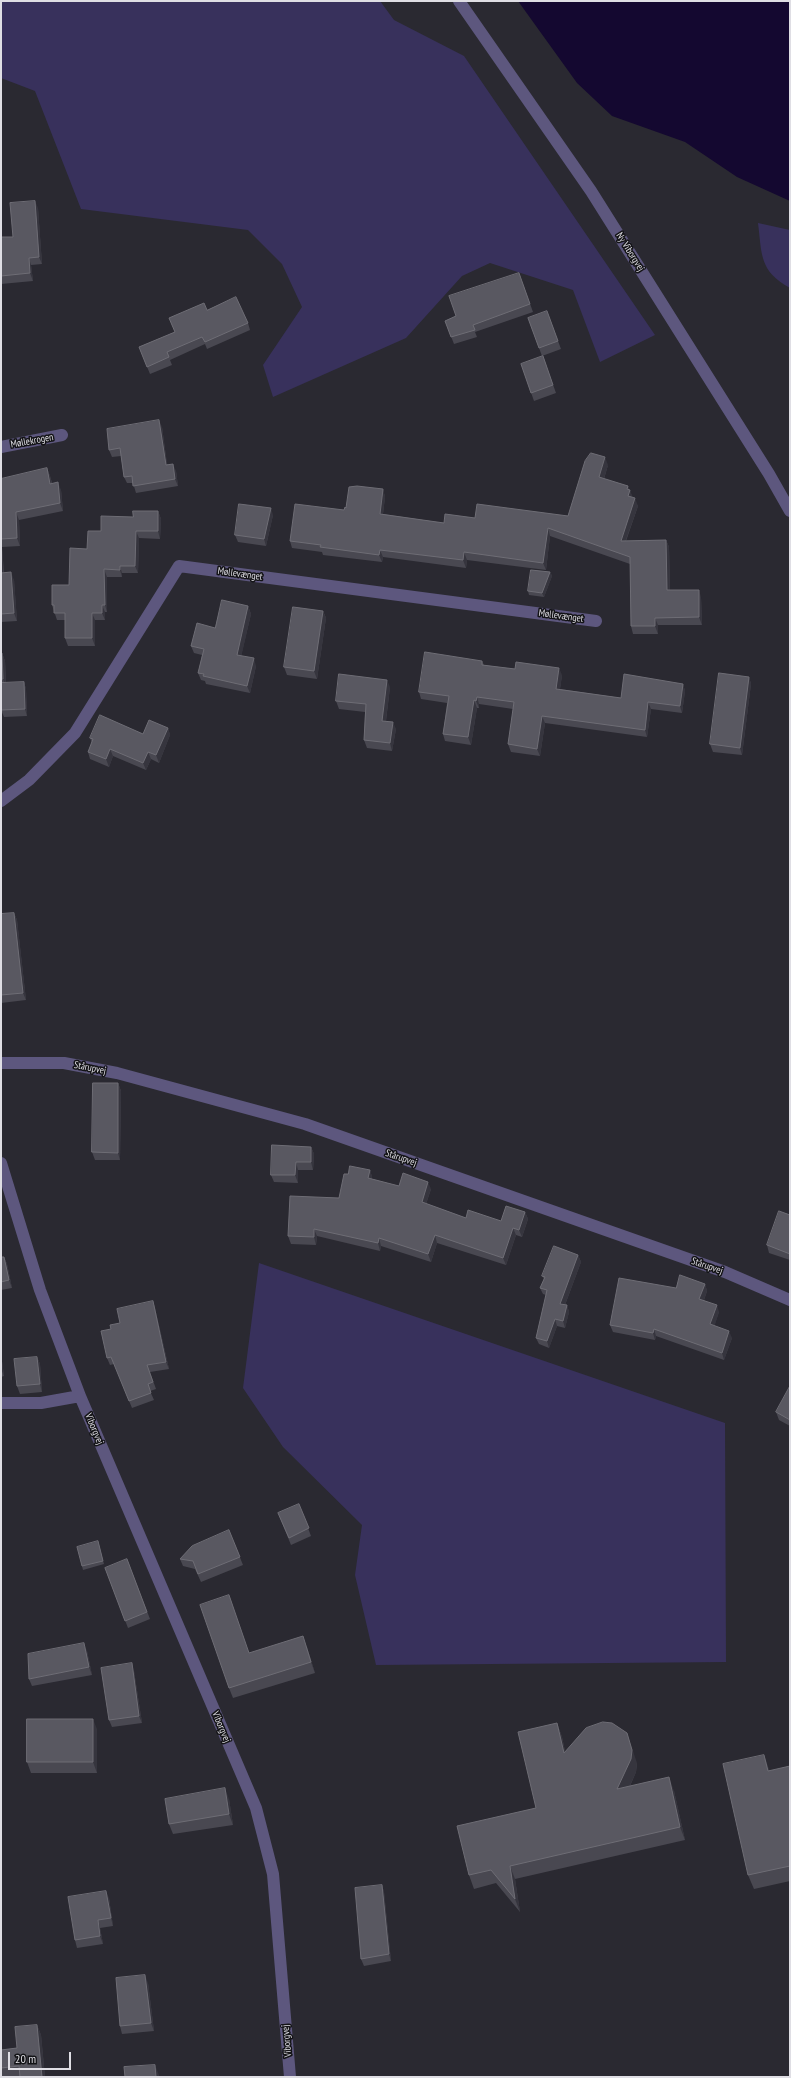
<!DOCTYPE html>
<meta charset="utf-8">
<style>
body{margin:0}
#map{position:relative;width:791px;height:2078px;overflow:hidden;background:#2a2931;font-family:"PT Sans Narrow",sans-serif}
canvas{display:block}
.frame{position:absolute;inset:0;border:2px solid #dfdee4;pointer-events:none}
.scale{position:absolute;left:8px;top:2052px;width:63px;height:18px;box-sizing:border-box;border:2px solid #dfdee4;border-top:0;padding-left:5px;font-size:12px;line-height:14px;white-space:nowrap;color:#dfdee4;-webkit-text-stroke:3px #131316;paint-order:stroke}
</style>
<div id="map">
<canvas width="791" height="2078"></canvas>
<div class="frame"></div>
<div class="scale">20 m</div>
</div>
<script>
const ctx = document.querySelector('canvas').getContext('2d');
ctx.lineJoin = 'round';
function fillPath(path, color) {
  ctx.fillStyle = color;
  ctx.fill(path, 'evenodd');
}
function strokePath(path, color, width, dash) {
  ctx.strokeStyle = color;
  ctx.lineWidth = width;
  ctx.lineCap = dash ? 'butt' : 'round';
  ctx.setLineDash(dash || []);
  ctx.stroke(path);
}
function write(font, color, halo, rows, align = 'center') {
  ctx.font = font + ' "PT Sans Narrow",sans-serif';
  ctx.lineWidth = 3;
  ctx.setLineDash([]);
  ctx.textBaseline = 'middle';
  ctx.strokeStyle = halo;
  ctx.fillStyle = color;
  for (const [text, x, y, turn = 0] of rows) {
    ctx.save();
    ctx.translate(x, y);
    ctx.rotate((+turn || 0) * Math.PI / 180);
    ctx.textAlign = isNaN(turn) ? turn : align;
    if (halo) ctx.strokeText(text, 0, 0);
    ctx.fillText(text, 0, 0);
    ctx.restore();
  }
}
fillPath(new Path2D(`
 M1,1H380L394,20L464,56L655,335L600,362L573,290L490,263L462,276L406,338L273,397L263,365L302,307L282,264L248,230L81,209L35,91L1,78Z
 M758,223L790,230V288C759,271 762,254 758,223Z
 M259,1263L725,1423L726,1662L376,1665L355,1575L362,1525L283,1447L243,1388Z`), '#38315c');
fillPath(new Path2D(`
 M518,1H790V201L737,177L685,142L612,116L577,83Z`), '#140830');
strokePath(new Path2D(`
 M459,1L591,191L769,474L790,511
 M1,447L62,435
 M1,801L29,780L75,733L179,566L596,621
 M1,1063H64L117,1073L305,1124L725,1272L790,1300
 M1,1163L40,1290L80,1396L256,1808L273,1874L290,2077
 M1,1403H41L80,1396`), '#5d577e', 12);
fillPath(new Path2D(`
 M38,208L42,264L31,265L33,281L1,284V237H13Z
 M519,273L533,312L475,332L477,337L454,344L445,321L456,316Z
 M207,310L248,323L250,330L207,349L205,344L170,360L172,365L150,374L139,347L175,332L169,318Z
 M547,311L561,349L542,356L528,318Z
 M543,356L556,393L534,401L521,364Z
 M162,427L167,464L176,471L178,486L136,493L133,483H127L124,477L121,456L112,457L109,450Z
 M608,465L604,479L628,486L629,490H630L632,497L638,506L626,541L666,540L669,547L670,590L701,597L702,625H658V634H633L631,626L630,564L550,536L546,570L467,560L466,568L383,557L382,562L323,555L322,552L292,548L290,541L344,510L346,508L383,489L385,497L383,514L444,523L475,518L568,516Z
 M47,468L50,476L52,483L61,490L63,511L19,520L20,546L2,547L4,573L14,580L17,621L1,622V479Z
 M158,511L161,519L160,539L139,538L138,573H122V577H107V612H105V620H95V646H68L65,638V620H57L52,605L69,585L87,549L101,531L133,517Z
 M273,515L266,546L238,542L235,535Z
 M550,572L552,576L544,597L529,595L528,591Z
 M248,606L251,614L241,656L256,666L250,693L206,684L205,681L201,680L198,673L202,655L194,653L191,646L215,628Z
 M323,611L326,618L317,679L287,675L284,667Z
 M1,653H2L5,661L6,683L24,682L26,689L27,716L4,717L1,710Z
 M482,661L484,665L562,675L560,689L621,698L683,684L685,691L682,713L651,709L647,737L545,723L540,756L511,752L508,744L513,709L479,704V708H477L471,745L445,741L443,734L447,703L421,699L419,692Z
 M749,677L751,684L742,755L713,752L710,744Z
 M390,687L386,721L396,729L392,751L367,748L364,740L365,712L339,709L336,701Z
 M168,728L170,735L159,763L151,759L146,770L113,756L109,767L90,759L88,752L92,743L90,738L143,734Z
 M14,913L17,920L26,1000L1,1003V914Z
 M118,1083L121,1091L120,1160H95L92,1152Z
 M311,1147L314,1154L313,1170H298V1183L274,1182L271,1175Z
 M370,1170L372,1177V1179L399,1186L431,1189L426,1204L466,1218L501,1221L525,1212L528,1219L522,1237L516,1235L506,1265L437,1243L431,1262L381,1246L380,1251L317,1236L316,1245L291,1244L288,1236L339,1198L348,1174Z
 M790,1215V1260L769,1253L767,1245Z
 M578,1255L581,1262L565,1305H567L569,1312L565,1328L557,1326L549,1348L539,1344L536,1338L546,1295L543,1294L540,1288L544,1279L542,1276Z
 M1,1257H4L7,1264L12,1288L1,1290Z
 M705,1284L707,1291L704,1300L719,1312L714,1326L732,1338L724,1360L656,1336L655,1340L613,1332L610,1325L676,1288Z
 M153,1301L155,1308L169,1369L150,1372L156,1389L150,1391L154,1400L132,1408L114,1364L110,1365L107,1358L111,1329Z
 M1,1354L4,1376L1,1377Z
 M37,1357L40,1364L42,1392L20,1394L17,1386Z
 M790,1386V1426L779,1420L776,1412Z
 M299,1504L311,1536L291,1545L278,1513Z
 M229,1530L243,1565L201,1582L195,1569L183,1566L180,1559Z
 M98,1541L104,1564L83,1570L82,1566Z
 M127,1559L150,1619L128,1628L105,1568Z
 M307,1647L315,1673L233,1698L229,1688L249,1653Z
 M87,1651L92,1675L32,1686L29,1679Z
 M134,1671L142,1723L112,1727L109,1720Z
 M557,1723L562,1737L565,1751L637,1763L636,1772L630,1786L674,1791L685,1840L515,1879L520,1912L496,1883L474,1889L469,1875L536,1808Z
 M97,1729V1773H31L27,1762Z
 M764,1755L769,1771L790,1766V1881L754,1889L748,1875Z
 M229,1799L233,1825L173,1834L169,1824Z
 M382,1885L384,1892L391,1961L364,1966L361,1959Z
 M109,1898L113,1926L100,1928L103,1944L77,1948L75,1940Z
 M148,1983L154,2031L122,2034L120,2026Z
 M37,2025L41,2035L45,2077H1V2050L17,2048Z`), '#494851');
fillPath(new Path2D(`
 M35,201L38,208L42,264L39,257Z
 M29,258L31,265L33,281L30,273Z
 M159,420L162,427L168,472L166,465Z
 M605,457L608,465L602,485L599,477Z
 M173,464L176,471L178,486L175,479Z
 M47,468L50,476L53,492L50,484Z
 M58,482L61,490L63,511L60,503Z
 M628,486L629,491L630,490L633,498L628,496L627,489Z
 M383,489L385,497L382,521L380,514Z
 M635,498L638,506L623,548L621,541Z
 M271,508L273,515L266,546L264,539Z
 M158,511L161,519L160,539L158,531Z
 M16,512L19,520L20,546L17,538Z
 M548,528L550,536L546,570L543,563Z
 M136,531L139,538L138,573L135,566Z
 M666,540L669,547L670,597L667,590Z
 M1,544L2,547L4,581L1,573Z
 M380,550L383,557L382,562L379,555Z
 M464,552L467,560L466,568L463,560Z
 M120,566L122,573V577L120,570Z
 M104,569L107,577V612L105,605Z
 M11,572L14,580L17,621L14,613Z
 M550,572L552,576L544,597L542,593Z
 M699,590L701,597L702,625L699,617Z
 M102,605L105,612V620L102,613Z
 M248,606L251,614L240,662L237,655Z
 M323,611L326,618L317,679L314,671Z
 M92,613L95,620V646L92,638Z
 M655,618L658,625V634L655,626Z
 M2,653L5,661L6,687L3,679Z
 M254,658L256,666L250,693L247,686Z
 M559,668L562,675L559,696L556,689Z
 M749,677L751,684L742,755L740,748Z
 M387,680L390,687L385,728L382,721Z
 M24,682L26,689L27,716L25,709Z
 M683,684L685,691L682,713L680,706Z
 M477,697L479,704V708L476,701Z
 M474,700L477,708L471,745L468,737Z
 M648,702L651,709L647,737L645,730Z
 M542,716L545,723L540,756L537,749Z
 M393,722L396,729L392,751L390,743Z
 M168,728L170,735L159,763L156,755Z
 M110,749L113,756L109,767L106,759Z
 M148,752L151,759L146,770L143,763Z
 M14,913L17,920L26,1000L23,993Z
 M118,1083L121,1091L120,1160L118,1153Z
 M311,1147L314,1154L313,1170L311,1162Z
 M296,1162L298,1170V1183L295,1175Z
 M370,1170L372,1177L370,1186L368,1178Z
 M428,1182L431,1189L424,1210L422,1202Z
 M525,1212L528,1219L522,1237L519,1230Z
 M513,1228L516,1235L506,1265L503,1258Z
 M314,1229L317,1236L316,1245L314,1237Z
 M435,1235L437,1243L431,1262L428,1254Z
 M379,1238L381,1246L380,1251L378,1243Z
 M578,1255L581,1262L563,1310L560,1304Z
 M4,1257L7,1264L12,1288L9,1280Z
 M705,1284L707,1291L702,1306L699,1299Z
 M153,1301L155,1308L169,1369L166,1362Z
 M567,1305L569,1312L565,1328L563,1321Z
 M717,1305L719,1312L713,1331L710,1324Z
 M555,1319L557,1326L549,1348L547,1341Z
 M654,1329L656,1336L655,1340L653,1333Z
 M729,1331L732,1338L724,1360L722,1353Z
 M1,1354L4,1376L1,1369Z
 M37,1357L40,1364L42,1392L40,1384Z
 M303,1636L307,1647L315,1673L311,1662Z
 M84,1643L87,1651L92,1675L89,1667Z
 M132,1663L134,1671L142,1723L139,1716Z
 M93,1719L97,1729V1773L93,1762Z
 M557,1723L562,1737L568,1766L564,1753Z
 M627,1733L637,1763L636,1772L622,1803L617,1789Z
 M764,1755L769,1769L773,1785L768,1771Z
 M669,1777L674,1791L685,1840L680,1827Z
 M225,1788L229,1799L233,1825L229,1814Z
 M510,1866L515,1879L520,1912L515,1899Z
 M382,1885L384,1892L391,1961L389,1954Z
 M106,1891L109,1898L113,1926L111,1918Z
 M98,1920L100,1928L103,1944L100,1936Z
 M145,1975L148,1983L154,2031L151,2023Z
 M37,2025L41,2035L45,2077H42Z
 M155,2065L159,2075V2077H156Z`), '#36353e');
const building = new Path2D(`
 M35,201L39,257L29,258L30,273L1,276V237H13L10,203Z
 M519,273L530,304L473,325L475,330L451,337L445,321L456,316L449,296Z
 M236,297L248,323L205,342L202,337L167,352L169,357L147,367L139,347L175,332L169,318L204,303L207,310Z
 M547,311L558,341L539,348L528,318Z
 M543,356L553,385L531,393L521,364Z
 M159,420L166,465L173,464L175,479L133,486L132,476L124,477L120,448L109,450L107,429Z
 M591,453L605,457L599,477L628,486L627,489L630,490L628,496L635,498L621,541L666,540L667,590H699V617L655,618V626H631L630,557L548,528L543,563L464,552L463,560L380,550L379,555L320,547L321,545L290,541L295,504L344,510L345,507L346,508L349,487L357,486L383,489L380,514L444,523L445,514L475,518L477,504L568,516L585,461Z
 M47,468L50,484L58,482L60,503L16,512L17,538L1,539V479Z
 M239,504L271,508L264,539L235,535Z
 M133,511H158V531H136L135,566H120V570L104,569L105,605H102V613H92V638H65V613H54V605H52V585H69L70,548L87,549L88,531H101V516L133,517Z
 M1,568V573L11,572L14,613L1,614Z
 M531,570L550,572L542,593L528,591Z
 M222,600L248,606L237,655L254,658L247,686L203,676L204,674L198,673L204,649L191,646L197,623L215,628Z
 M293,607L323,611L314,671L284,667Z
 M425,652L482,661V665L515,669L516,662L559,668L556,689L621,698L624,674L683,684L680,706L648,702L645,730L542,716L537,749L508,744L514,702L477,697L476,701L474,700L468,737L443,734L449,696L419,692Z
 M1,653H2L3,679H1Z
 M719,673L749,677L740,748L710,744Z
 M339,674L387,680L382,721L393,722L390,743L364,740L366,704L336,701Z
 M24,682L25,709L1,710V683Z
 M100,715L143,734L149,720L168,728L156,755L148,752L143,763L110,749L106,759L88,752L93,739L90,738Z
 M14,913L23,993L1,995V914Z
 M93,1083H118V1153L92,1152Z
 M272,1145L311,1147V1162H296L295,1175H271Z
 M350,1166L370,1170L368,1178L399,1186L403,1173L428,1182L422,1202L466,1218L468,1210L501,1221L506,1206L525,1212L519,1230L513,1228L503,1258L435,1235L428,1254L379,1238L378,1243L314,1229V1237L288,1236L290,1196L339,1198L344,1174H348Z
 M779,1211L790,1215V1254L767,1245Z
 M554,1246L578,1255L560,1304L567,1305L563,1321L555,1319L547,1341L536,1338L547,1290L540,1288L545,1277L542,1276Z
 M1,1257H4L9,1280L1,1282Z
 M680,1275L705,1284L699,1299L717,1305L710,1324L729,1331L722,1353L654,1329L653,1333L610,1325L619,1278L676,1288Z
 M153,1301L166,1362L147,1365L153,1382L148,1384L151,1393L129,1401L111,1357L107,1358L101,1331L111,1329L110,1325L120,1323L117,1309Z
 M37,1357L40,1384L17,1386L14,1359Z
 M790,1386V1420L776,1412Z
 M299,1504L309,1528L289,1538L278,1513Z
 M229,1530L240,1557L198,1574L193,1561L180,1559L192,1546Z
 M98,1541L103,1561L82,1566L77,1547Z
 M127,1559L147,1612L125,1621L105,1568Z
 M229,1595L249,1653L303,1636L311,1662L229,1688L200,1605Z
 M84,1643L89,1667L29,1679L28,1654Z
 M132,1663L139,1716L109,1720L101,1668Z
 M27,1719H93V1762H27Z
 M603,1722L612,1723L627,1733L632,1750L631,1759L617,1789L669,1777L680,1827L510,1866L515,1899L491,1870L469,1875L457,1826L536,1808L518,1732L557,1723L564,1753L586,1728Z
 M764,1755L768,1771L790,1766V1866L748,1875L723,1764Z
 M225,1788L229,1814L169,1824L165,1799Z
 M382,1885L389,1954L361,1959L355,1888Z
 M106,1891L111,1918L98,1920L100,1936L75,1940L68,1897Z
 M145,1975L151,2023L120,2026L116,1978Z
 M37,2025L42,2077H20L19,2066L1,2068V2050L17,2048L15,2027Z
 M155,2065L156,2077H125L124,2067Z`);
fillPath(building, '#595861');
strokePath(building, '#6e6d75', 1);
write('10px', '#dfdee4', '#131316', [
 ["Ny Viborgvej",630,252,58],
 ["Møllekrogen",32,441,-10],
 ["Møllevænget",240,574,8],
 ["Møllevænget",561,616,8],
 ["Stårupvej",90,1068,11],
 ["Stårupvej",401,1158,19],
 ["Stårupvej",707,1266,19],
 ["Viborgvej",94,1429,67],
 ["Viborgvej",221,1727,67],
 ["Viborgvej",287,2041,-95]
]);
</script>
